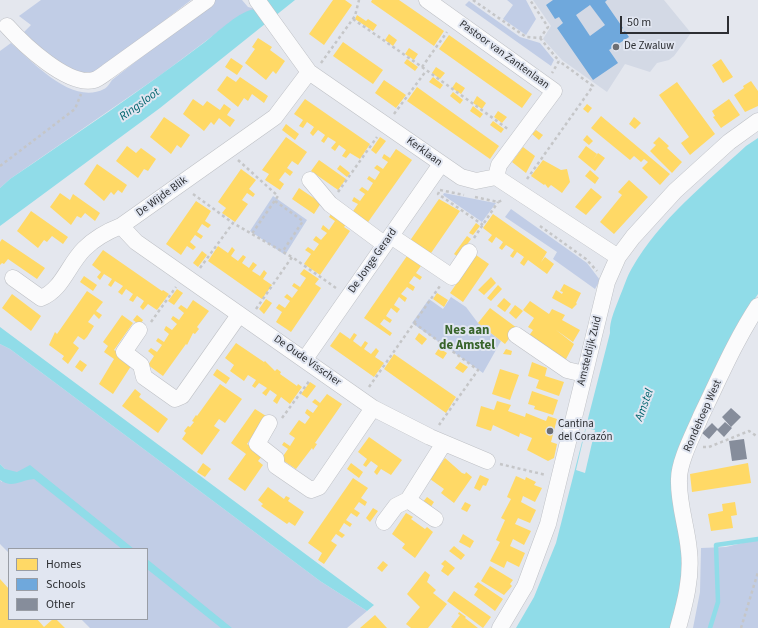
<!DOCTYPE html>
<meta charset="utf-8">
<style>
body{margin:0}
#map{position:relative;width:758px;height:628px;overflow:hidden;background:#e4e7ee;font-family:"Source Sans 3",sans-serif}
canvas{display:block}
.legend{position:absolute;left:8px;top:548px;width:140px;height:72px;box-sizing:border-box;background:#e1e6f1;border:1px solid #999da5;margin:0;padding:5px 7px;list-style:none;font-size:12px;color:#2d2f33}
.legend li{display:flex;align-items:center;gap:8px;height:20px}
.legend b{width:20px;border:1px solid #999da5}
.scale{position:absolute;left:620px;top:16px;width:109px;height:18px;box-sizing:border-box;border:2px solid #2d2f33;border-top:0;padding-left:5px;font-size:12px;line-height:14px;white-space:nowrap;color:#2d2f33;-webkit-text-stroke:3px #e1e6f1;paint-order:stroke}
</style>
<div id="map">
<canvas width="758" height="628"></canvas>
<ul class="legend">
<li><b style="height:11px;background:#ffd966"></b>Homes</li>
<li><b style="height:11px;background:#6fa8dc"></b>Schools</li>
<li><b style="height:11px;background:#868d9b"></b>Other</li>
</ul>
<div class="scale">50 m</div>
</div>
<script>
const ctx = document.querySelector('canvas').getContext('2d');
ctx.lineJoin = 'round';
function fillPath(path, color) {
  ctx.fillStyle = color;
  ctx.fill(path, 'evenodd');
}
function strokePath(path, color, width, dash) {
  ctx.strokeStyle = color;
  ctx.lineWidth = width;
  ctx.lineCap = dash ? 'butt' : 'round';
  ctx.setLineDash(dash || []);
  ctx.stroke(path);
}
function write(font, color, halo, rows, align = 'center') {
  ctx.font = font + ' "Source Sans 3",sans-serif';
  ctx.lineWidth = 4;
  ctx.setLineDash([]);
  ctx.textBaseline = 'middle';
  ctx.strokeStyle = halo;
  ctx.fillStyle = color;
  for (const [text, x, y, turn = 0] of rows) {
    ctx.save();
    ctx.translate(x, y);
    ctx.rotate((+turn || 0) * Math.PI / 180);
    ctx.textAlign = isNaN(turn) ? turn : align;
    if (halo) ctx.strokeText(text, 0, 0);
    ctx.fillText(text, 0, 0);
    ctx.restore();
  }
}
fillPath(new Path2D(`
 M533,0H664L691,33L674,56L669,60L657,63L650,72L625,64L607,92L562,60L543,39L551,26Z`), '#d3d9e5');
fillPath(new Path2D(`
 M41,0H191L99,71C63,79 46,55 22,34L31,25L19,16Z
 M215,0H242L248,7L256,9L235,19L162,74L10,179L0,188V51L11,43C32,61 72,106 104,89C107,88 110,83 112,80Z
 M507,0H526L536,19L526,35L503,19L513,5Z
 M469,1L520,37L540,43L554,60L551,66L465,5Z
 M444,193L495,203H496L482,222L443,195Z
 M273,196L307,220L285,255L250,231Z
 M511,209L587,263L600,280L595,289L553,259L557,252L505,217Z
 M451,297L466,307L478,323L501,341L483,373L412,323L429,299L443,309Z
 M0,344L10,349L320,581L367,611L347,628H90L81,619H147V549H9V553L0,544V480L2,482L5,469L0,464Z
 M758,539V628H693L700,592L701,548L726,547Z`), '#c1cde6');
fillPath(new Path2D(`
 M264,0H295L160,108L0,226V188L10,179C76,134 142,90 205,42C218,32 240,10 256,9Z
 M758,138V294L750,306L677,455L683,586L673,628H516L534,597L556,543L610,333C609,321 616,307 620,296C624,287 627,276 632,268C660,219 706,183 746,146Z
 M0,327L374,605L367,611L320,581L10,349L0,344Z
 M0,464L5,469L17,472L30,465L134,549H122L34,479C21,480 12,489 0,480Z
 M147,559L232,628H221L147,569Z`), '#90dce8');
fillPath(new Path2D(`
 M586,428L595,430L585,473L576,470Z`), '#e4e7ee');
fillPath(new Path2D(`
 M333,0H345L352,5L324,45L309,34Z
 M372,0H399L444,31L434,46L371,2Z
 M357,15L366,21L368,19L377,25L373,31L355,19Z
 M389,34L397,40L393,46L385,40Z
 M449,35L532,94L522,108L439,49Z
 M258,38L272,47L270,50L285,61L276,74L273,71L266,80L245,63L255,49L252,47Z
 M343,42L383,70L373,84L333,56Z
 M409,48L418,54L414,60L405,54Z
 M231,58L243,66L237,75L225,67Z
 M407,59L418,67L415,71L404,63Z
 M721,59L733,77L723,83L712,65Z
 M436,67L445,73L440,79L432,73Z
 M227,76L236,82L240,77L268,96L264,103L252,94L248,101L244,98L238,107L217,90Z
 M433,77L443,85L440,89L429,82Z
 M384,80L406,95L396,108L375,93Z
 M751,81L758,91V106L745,112L734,95L744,88L743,86Z
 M456,82L465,88L461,94L452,88Z
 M677,82L715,134L690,155L681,143L689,137L659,95Z
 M417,87L499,146L490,159L407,101Z
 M453,92L463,100L460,104L450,96Z
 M477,96L486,103L482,109L473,103Z
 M193,99L203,106L207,101L220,110L224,104L231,109L227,115L235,120L230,127L219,118L214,125L211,122L204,131L183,114Z
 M305,99L370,144L360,159L350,153L346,158L342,156L346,150L339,145L335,151L331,148L336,142L328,137L324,143L321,141L325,135L318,130L313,136L310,133L314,127L307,122L303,128L299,126L303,120L294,114Z
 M729,99L740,115L721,128L713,117L715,116L712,111Z
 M587,104L592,108L588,113L583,109Z
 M473,106L483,114L480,118L470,111Z
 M498,111L507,117L502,123L494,117Z
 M601,116L670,174L660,185L642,168L648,162L644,159L641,162L634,156L630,160L591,128Z
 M164,117L190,135L181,148L177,145L171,154L150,137Z
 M634,117L641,123L635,129L629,124Z
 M493,121L504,129L501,133L490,125Z
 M286,124L299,134L295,140L282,130Z
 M536,130L543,135L539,140L532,134Z
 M587,135L593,141L589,145L583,140Z
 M286,137L307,152L298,165L292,161L287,168L293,172L290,176L285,172L279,180L284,184L280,190L265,180L269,174L262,170Z
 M380,137L386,141L376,154L371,150Z
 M659,137L669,146L667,148L682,162L672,173L650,151L656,145L653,143Z
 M127,146L136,153L141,148L156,159L148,171L144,169L138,178L116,161Z
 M586,146L597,154L592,161L598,153L605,158L595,171L578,157Z
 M523,147L535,156L526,173L512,162Z
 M396,149L412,160L366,225L351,214L358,204L352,201L354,197L360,201L365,194L359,190L362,187L368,191L373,183L367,179L369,176L375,180L380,172L374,168L377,165L383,169L388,162L382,158L384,154L390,158Z
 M319,160L346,179L338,190L311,171Z
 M543,160L561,170L567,169L570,182L562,193L551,185L548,188L545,184L544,185L531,176Z
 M97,164L127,185L122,193L118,190L114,195L111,192L104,201L84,184Z
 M340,165L350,173L347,177L337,169Z
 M241,169L256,180L249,189L255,194L253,197L247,193L242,200L248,204L235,222L222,213L226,208L218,202Z
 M590,170L599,178L595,184L585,176Z
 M629,180L648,197L614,234L600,222L622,195L618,192Z
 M299,188L321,203L314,214L292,199Z
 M591,188L602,197L586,215L575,207Z
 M60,193L70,200L73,194L100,213L95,221L85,213L81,218L77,216L71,225L50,207Z
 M439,199L460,211L429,256L409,242Z
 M196,201L211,211L205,221L211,225L208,228L202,224L197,232L203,236L201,239L195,235L190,242L196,247L193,250L187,246L181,255L166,244Z
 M31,211L68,237L63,244L52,236L47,242L44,240L38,248L17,231Z
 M333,211L348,222L344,227L350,231L320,275L304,264L311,254L305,250L308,247L314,251L319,244L313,240L316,236L321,240L327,233L321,229L323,225L329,230L335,221L329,217Z
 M493,214L547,252L541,262L545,257L554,264L547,274L528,260L524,266L520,263L524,257L517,252L513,258L510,256L514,250L506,245L502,250L499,248L503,242L496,237L492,243L488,240L492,235L483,228Z
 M476,223L480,226L473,235L469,233Z
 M467,236L471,239L458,257L454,254Z
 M2,239L45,268L37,279L8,259L4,264L2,263L0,265V242Z
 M218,246L228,253L232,247L235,250L231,256L238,261L243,255L246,257L242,263L249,268L253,262L257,265L252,271L260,276L264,270L267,273L263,279L272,285L262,299L208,261Z
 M103,250L162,291L163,290L169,294L157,310L148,304L143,310L140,307L144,301L137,296L133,302L129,300L133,294L126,289L122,295L118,292L123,286L115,281L111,287L108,285L112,279L104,274L100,280L97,277L101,272L92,265Z
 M202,251L207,255L198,267L193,263Z
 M409,253L423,263L416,273L422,277L420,280L414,276L409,283L415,287L413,291L407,287L401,294L407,298L405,302L399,297L394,305L400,309L397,313L391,308L386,316L392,320L390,323L384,319L380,324L392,333L390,336L364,318Z
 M476,255L489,264L463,302L450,293Z
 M304,269L319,279L315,284L321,288L291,332L276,322L282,312L276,308L279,304L285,308L290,301L284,297L287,294L292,298L298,290L292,286L294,283L300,287L306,278L300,274Z
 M84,276L97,285L93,291L80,282Z
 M491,277L496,283L484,295L478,290Z
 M564,284L581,293L576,303L577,304L572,309L552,298L556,290L562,294L563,292L560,291Z
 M498,285L502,289L491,301L487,298Z
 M177,289L183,293L174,305L168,301Z
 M87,291L103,302L96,311L102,315L99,319L94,314L88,322L94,326L87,337L84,340L78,336L73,343L79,348L68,364L62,359L64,356L49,345L55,332L57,334Z
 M437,293L448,300L444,307L433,299Z
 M12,294L41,316L31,331L2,308Z
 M504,298L511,304L505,312L497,306Z
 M266,299L272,303L264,314L259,309Z
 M193,300L209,311L197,327L199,329L195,334L193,333L187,345L186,344L163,376L148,365L154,356L148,351L151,348L157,352L162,345L156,341L158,338L164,342L169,334L164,330L166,326L172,330L177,324L171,319L173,316L179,320L184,313L178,308L181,305L187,309Z
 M530,301L549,314L552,309L565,315L562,320L580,330L573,342L556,330L574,344L565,361L528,337L533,330L528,327L534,318L523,310Z
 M515,305L523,311L516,319L509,313Z
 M490,308L517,328L505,344L478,323Z
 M122,315L133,323L114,350L133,363L113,394L99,384L114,359L104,352L108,346L103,342Z
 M137,315L143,320L140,325L133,320Z
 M340,332L350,339L354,333L357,335L353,341L361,347L365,341L368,343L364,349L371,354L376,348L379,351L375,357L384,363L374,377L330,346Z
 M419,333L427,339L422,345L415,339Z
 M236,343L264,362L265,361L275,371L277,369L281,372L280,374L297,386L298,384L302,387L290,404L281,397L277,404L273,401L277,395L270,390L266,396L262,393L267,388L259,383L255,388L252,386L256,380L248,375L244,381L230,371L234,365L225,358Z
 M439,348L447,353L443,359L435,354Z
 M506,349L512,351L511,355L503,354Z
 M394,354L456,397L446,413L384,369Z
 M80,360L87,365L82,372L75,367Z
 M460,362L468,367L463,373L455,368Z
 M532,362L547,368L545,376L564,382L559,396L536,388L539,380L528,376Z
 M217,369L230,378L226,384L213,375Z
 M500,369L519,375L510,400L492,394Z
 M310,382L316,386L307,398L301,394Z
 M220,384L242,399L225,423L219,419L214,426L220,430L202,455L182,439L186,433L184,431L188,426L190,427L194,422L192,421L196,415L197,416Z
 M135,389L141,394L139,397L168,419L158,433L122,406Z
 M532,391L558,400L553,415L534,409L535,406L528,404Z
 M327,394L342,404L315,443L317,444L313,450L312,448L296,469L281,459L288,449L282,445L284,442L290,446L295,438L289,434L299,420L305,424L310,417L305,413L307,409L313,413L318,406L312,402L315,399L320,403Z
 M497,401L511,405L508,411L525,417L526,413L546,421L548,416L557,419L551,442L557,444L554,458L548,461L527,450L532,438L520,433L519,437L493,425L491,431L476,426L481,406L494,410Z
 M255,409L266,416L247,444L263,455L258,461L263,465L245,491L228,479L246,454L231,443Z
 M369,437L402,460L391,475L381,469L377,475L374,472L378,466L371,461L366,467L363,465L367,459L358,452Z
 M445,458L462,473L465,474L466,472L472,477L454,503L441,493L444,489L430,479Z
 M203,463L211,469L205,477L197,472Z
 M351,463L363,472L359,478L347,469Z
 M748,463L751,483L692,492L690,474Z
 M480,475L489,479L486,486L483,485L480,491L474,488Z
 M516,476L525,480L526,477L536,482L534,485L542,488L535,502L523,496L521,502L536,510L530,523L518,518L515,524L531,531L524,545L513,539L510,546L525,553L519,567L507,561L504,568L490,561L500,542L496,540L505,520L501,518L511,499L507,497Z
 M353,478L368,488L361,498L367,502L365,506L359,502L354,509L360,513L357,517L351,513L346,520L352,524L350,527L344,523L339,531L345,535L342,538L336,534L331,541L337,545L324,564L318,560L322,553L308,543Z
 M268,487L284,499L286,496L290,498L288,501L304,512L295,526L289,522L287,524L261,506L263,504L258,500Z
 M427,497L434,502L430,508L422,503Z
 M465,502L471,505L467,512L461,509Z
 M735,502L737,515L731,516L733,528L711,531L708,514L723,511L722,504Z
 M373,508L378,511L370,522L366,518Z
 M406,513L413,517L411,519L425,529L427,527L433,532L415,558L402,548L405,544L392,534Z
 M463,534L474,541L470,548L459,542Z
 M454,546L465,555L461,560L449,551Z
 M445,560L455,568L448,576L441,571L444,566L441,564Z
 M383,561L388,565L382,572L377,568Z
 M490,566L513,580L510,584L512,586L504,595L481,581Z
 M425,571L430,575L427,582L436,590L433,593L447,604L428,628H411L406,624L420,607L407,594Z
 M0,579L9,589V619H37L44,627L53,619H56L65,628H0Z
 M478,582L503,599L495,611L474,595L478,589L474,587Z
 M454,591L491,617L483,628L447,601Z
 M459,612L466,617L465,618L478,628H453L451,627L460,615L458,614Z
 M375,615L387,628H360L368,621Z`), '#ffd966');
fillPath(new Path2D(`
 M553,0H607L605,2L623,28L620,30L622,33L625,31L629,37L609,50L618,63L593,80L557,28L563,23L559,17L555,19L546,5ZM590,5L605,25L590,36L576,15Z`), '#6fa8dc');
strokePath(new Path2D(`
 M710,628L718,602L716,545L758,539`), '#90dce8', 4.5);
fillPath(new Path2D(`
 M731,408L741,417L731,427L722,417Z
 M725,422L732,428L724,437L717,430L709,439L702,433L712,423L718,429Z
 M744,439L747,459L732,461L729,441Z`), '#868d9b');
const minor = new Path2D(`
 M257,0L309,72L461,177L476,181L496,177L618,257
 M427,0L554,91L499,165L496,177
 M7,26C23,44 68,87 94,80C98,79 103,75 107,72L207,0
 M310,180L330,204L384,244
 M121,226L136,242L373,408L430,437L487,461
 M391,236L452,277L469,252
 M13,278L41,298C62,290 68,265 84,249C93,240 108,231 121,226L275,117L309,72
 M139,330L124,352L141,365L144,377L175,399L182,396L239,315
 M516,335L567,370L584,374
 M305,359L441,164
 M269,423L257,444L276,459V466L311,490L319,487L373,408
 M408,500L435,519
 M384,522L396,506L408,500L444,443
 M500,628L525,586L548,524L607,282L618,257L633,237L675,191L729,142L758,121
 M678,628C685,603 692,577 689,551C687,527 678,503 679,479C679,461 694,433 701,416C719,379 735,341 758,306`);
strokePath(minor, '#bec0c5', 17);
strokePath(new Path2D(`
 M473,0L526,37L540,38L548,27L530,0
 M353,19L422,67L447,32
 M540,38L559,61L552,73
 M321,63L355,16L359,0
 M422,67L508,129
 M394,114L426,71
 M238,160L278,196L251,235
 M0,166L75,109L81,94
 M527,179L593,86L559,61
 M440,190L464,195
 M338,192L377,137
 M439,192L438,194L483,225
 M193,194L233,223
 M475,197L498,202L503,200
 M275,201L303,221L283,251
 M540,226L586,259L597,271
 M474,238L498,202
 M200,268L233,223L292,257
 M256,309L292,257L336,288
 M151,322L176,287
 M414,323L478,370L439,425
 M369,387L440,286
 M282,418L310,380
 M703,447H709L749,431L758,437
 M500,464L546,475
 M741,628L758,572`), '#c5c6c8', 2.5, [3, 3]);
strokePath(minor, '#fbfbfc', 16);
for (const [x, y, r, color] of [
 [616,47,4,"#6d6f74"],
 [550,431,4,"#6d6f74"]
]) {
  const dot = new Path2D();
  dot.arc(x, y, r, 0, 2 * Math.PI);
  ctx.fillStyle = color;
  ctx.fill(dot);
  strokePath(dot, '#e1e6f1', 1.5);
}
write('11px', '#2d2f33', '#e1e6f1', [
 ["De Zwaluw",624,47],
 ["Cantina",558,425],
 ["del Corazón",558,438]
], 'left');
write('11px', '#2d2f33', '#e1e6f1', [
 ["Pastoor van Zantenlaan",504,55,36],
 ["Kerklaan",424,152,36],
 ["De Wijde Blik",162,197,-36],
 ["De Jonge Gerard",373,261,-55],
 ["Amsteldijk Zuid",590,351,-76],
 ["De Oude Visscher",307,361,35],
 ["Rondehoep West",703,416,-66]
]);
write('italic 12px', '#00646d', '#e1e6f1', [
 ["Ringsloot",140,105,-36],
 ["Amstel",645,405,-70]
]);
write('bold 13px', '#38642b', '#e1e6f1', [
 ["Nes aan",467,331],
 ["de Amstel",467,346]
]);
</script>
